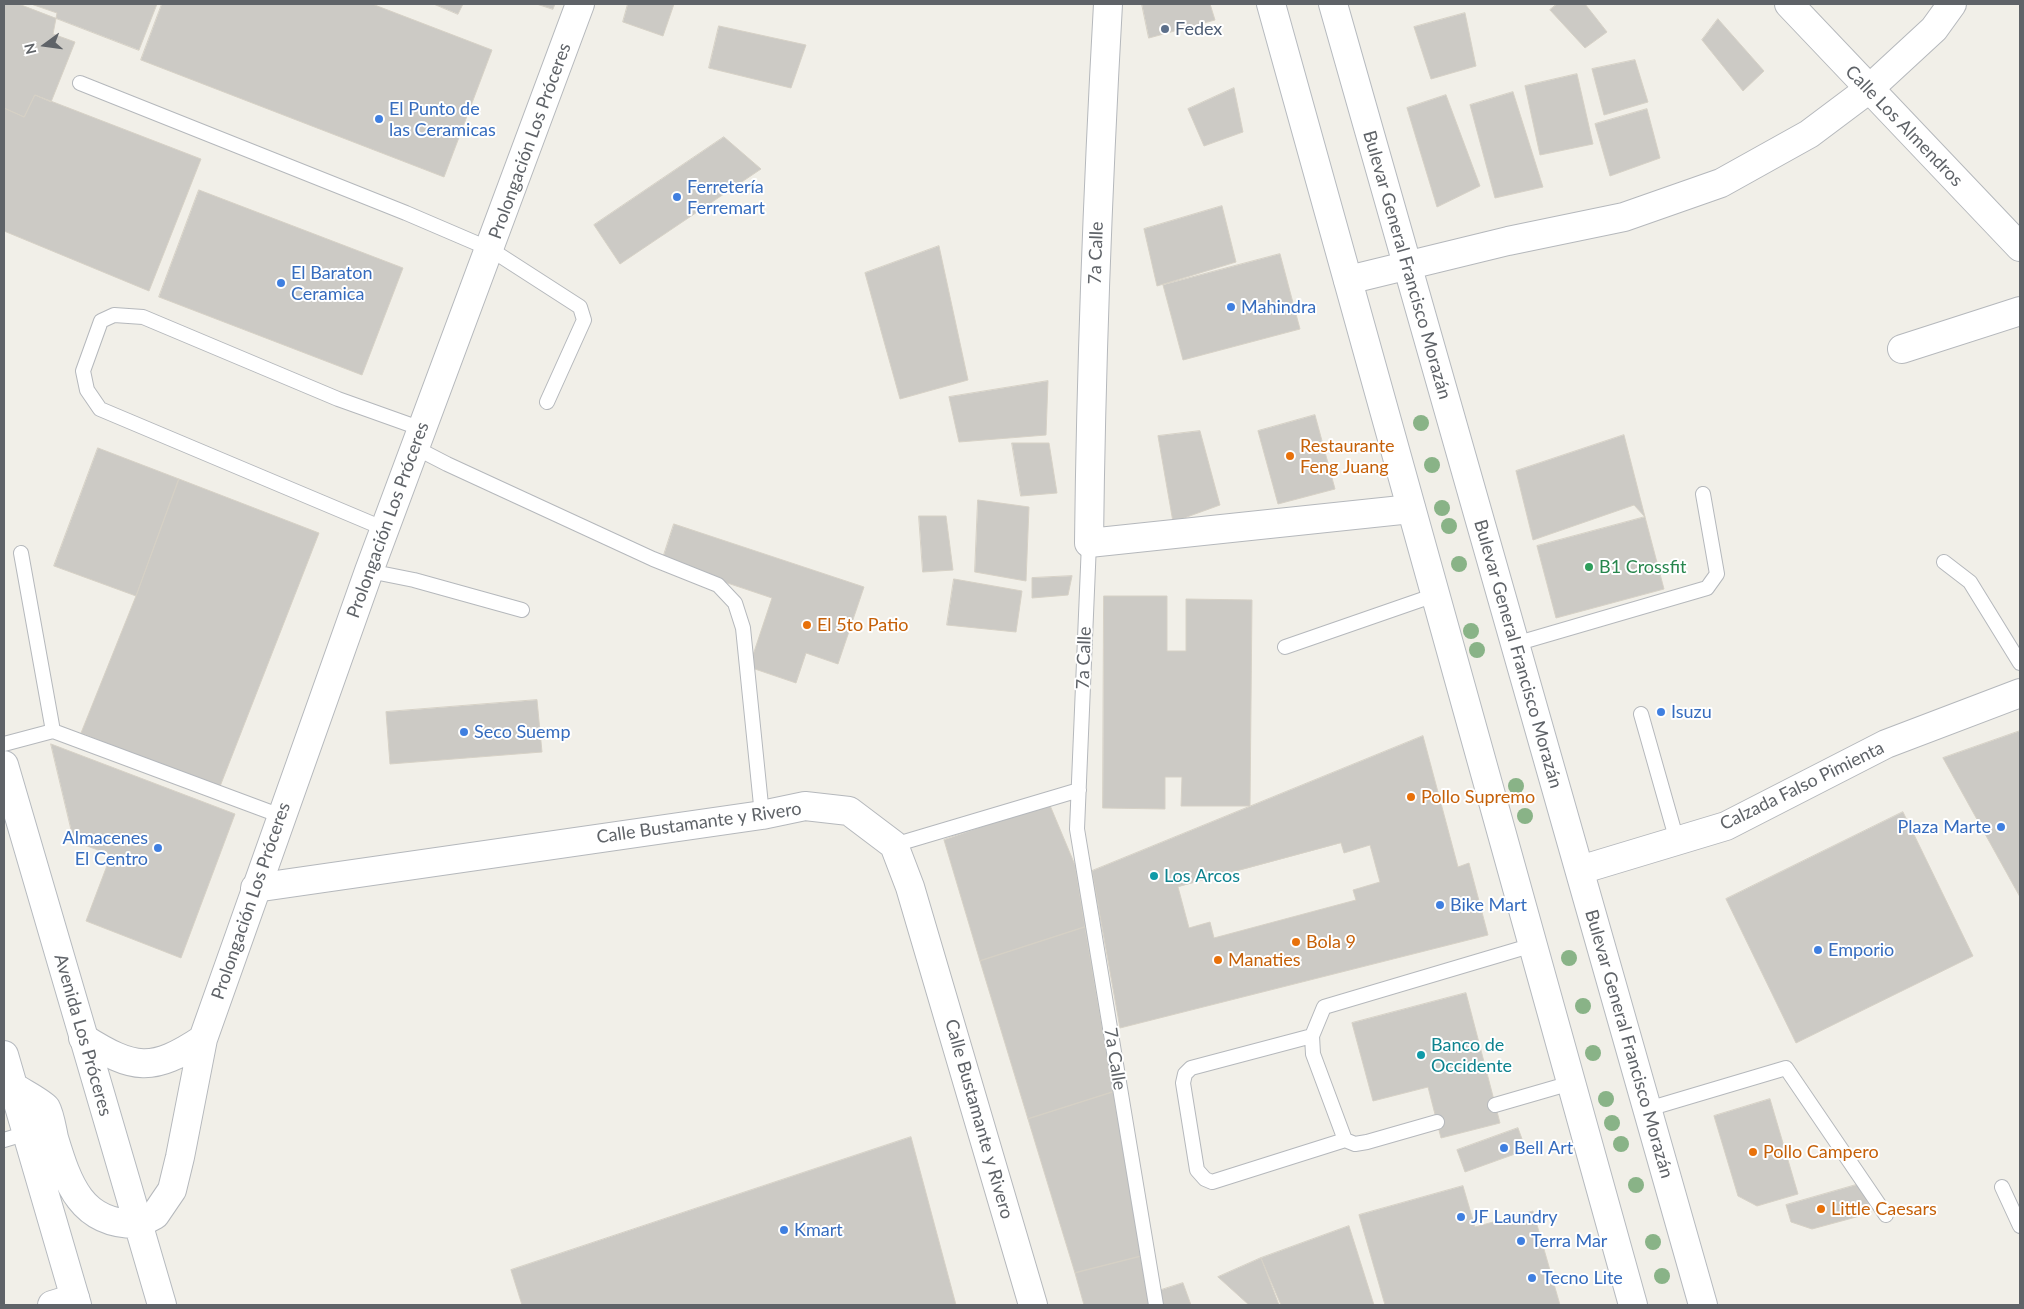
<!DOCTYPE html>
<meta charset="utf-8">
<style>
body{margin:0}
#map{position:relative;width:2024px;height:1309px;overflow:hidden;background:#f1efe8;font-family:Lato,sans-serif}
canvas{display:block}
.frame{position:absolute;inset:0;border:5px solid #5f6368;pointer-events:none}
.north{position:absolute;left:20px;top:20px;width:50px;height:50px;-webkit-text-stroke:4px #fff;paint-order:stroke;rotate:256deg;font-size:14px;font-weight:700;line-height:20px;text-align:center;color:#5f6368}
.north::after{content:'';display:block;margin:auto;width:18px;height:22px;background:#5f6368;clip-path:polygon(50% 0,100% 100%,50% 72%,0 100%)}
</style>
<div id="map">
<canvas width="2024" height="1309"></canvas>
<div class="frame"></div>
<div class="north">N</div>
</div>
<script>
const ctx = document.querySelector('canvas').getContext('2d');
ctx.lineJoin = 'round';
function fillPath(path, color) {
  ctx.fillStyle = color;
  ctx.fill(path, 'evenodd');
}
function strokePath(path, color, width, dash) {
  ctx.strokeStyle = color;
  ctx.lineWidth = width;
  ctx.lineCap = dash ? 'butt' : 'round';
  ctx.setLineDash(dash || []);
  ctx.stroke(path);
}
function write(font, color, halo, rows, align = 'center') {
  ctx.font = font + ' Lato,sans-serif';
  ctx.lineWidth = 4;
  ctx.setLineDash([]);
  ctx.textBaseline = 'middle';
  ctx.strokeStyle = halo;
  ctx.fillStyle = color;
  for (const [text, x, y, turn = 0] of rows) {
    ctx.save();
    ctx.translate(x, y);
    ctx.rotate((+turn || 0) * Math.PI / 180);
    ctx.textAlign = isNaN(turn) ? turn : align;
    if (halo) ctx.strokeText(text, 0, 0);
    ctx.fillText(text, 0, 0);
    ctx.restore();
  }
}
const building = new Path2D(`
 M4,4H31L57,13L53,34L75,42L51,102L35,95L24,117L4,108Z
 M19,4H157L139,50Z
 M162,4H372L492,50L444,177L141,60Z
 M434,4H463L458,14Z
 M537,4H555L553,9Z
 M628,4H674L663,36L623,22Z
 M1142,4H1210L1215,20L1149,38Z
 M1557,4H1585L1607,32L1585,48L1550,10Z
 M1465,13L1476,66L1431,79L1414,27Z
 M1718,19L1764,71L1743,91L1702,40Z
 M719,26L806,45L791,88L709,68Z
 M1635,60L1648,102L1604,115L1592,69Z
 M1577,74L1593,144L1540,155L1525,86Z
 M1234,88L1243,132L1204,146L1188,109Z
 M1513,92L1543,187L1495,198L1470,105Z
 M35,95L201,159L149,291L4,231V108L24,117Z
 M1446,95L1480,186L1437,207L1407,108Z
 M1647,109L1660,158L1610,176L1595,124Z
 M724,137L761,169L620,264L594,225Z
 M199,190L403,268L362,375L159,297Z
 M1222,206L1236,262L1157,286L1144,229Z
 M939,246L968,380L900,399L865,273Z
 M1280,254L1300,329L1183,360L1163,285Z
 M1048,381L1046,435L959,442L949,397Z
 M1315,415L1335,489L1278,504L1258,431Z
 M1200,431L1220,505L1173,522L1158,436Z
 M1624,435L1645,517L1634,505L1533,540L1516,471Z
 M1012,443H1049L1057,493L1021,496Z
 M98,448L179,479L136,596L54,566Z
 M179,479L319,533L219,789L81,733L136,596Z
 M978,500L1029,507L1026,581L975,572Z
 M919,516H946L953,570L923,572Z
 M1645,517L1664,589L1556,618L1537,546Z
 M674,524L864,587L838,664L806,653L796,683L749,667L772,598L662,561Z
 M1072,576L1068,595L1032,598V578Z
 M954,579L1022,591L1016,632L947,625Z
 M1104,596H1167V651H1186V599L1252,600L1250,806H1181L1182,777H1165V809L1103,808Z
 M537,700L542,752L390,764L386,712Z
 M2020,731V897L1943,758Z
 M1423,736L1458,867L1469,863L1488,935L1120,1028L1092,871ZM1341,843L1344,853L1370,845L1380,882L1353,890L1356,900L1214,938L1210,922L1189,928L1178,887Z
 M51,744L235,814L181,958L86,921L111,855L74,841Z
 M1049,803L1075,865L1085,927L980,961L944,840Z
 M1903,812L1973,956L1796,1043L1726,899Z
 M1085,927L1113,1092L1028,1119L980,961Z
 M1466,993L1500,1123L1441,1138L1428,1087L1373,1101L1352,1023Z
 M1113,1092L1142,1256L1075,1273L1028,1119Z
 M1770,1099L1798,1194L1757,1206L1738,1196L1714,1116Z
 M1518,1128L1526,1150L1465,1172L1457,1150Z
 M911,1137L956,1305H522L511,1270Z
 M1863,1183L1871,1213L1812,1229L1791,1222L1786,1205Z
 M1463,1186L1475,1227L1533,1211L1560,1305H1385L1359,1215Z
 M1349,1226L1374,1305H1281L1261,1258Z
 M1142,1256L1150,1305H1084L1075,1273Z
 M1261,1258L1279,1305H1249L1218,1277Z
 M1183,1283L1191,1305H1160L1155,1292Z`);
fillPath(building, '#cccac5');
strokePath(building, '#d6d1c6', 1);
const service = new Path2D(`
 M80,83L406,213L490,249L580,307L584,320L547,402
 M416,448L447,464L653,559L718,585L735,603L743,628L762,815
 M385,529L100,409L87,390L83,371L101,321L114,315L143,317L338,399L422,429
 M1089,543L1077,829L1156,1305
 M21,553L53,731L281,816
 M1944,562L1970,582L2020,663
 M369,571L414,580L522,610
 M1515,644L1707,588L1717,574L1703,494
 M1285,647L1435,595
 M1641,714L1677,841
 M4,744L53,731
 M894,845L1079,790
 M1312,1036L1191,1068L1185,1074L1183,1083L1197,1170L1205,1179L1212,1182L1345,1140
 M1495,1105L1571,1083
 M1648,1109L1786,1068L1886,1215
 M1437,1122L1367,1142L1355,1144L1345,1140L1313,1054L1312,1036L1324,1007L1533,945
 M4,1140L27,1133
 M2002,1187L2020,1226`);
const minor = new Path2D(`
 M1108,4C1098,183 1091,363 1089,543L1411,509
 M1789,4L2020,247
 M1902,349L2020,311
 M1580,870L1726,826L1886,744L2020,693
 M255,888L762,815L805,806L849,811L894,845L910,887L1033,1305
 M52,1305L75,1298`);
const tertiary = new Path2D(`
 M1348,280L1508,241L1624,217L1721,183L1809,134L1869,89L1934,29L1952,4
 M83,1038C134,1070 152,1073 203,1039
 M138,1224L155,1215L172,1190L180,1157L203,1039L369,571L580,4`);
const secondary = new Path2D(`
 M1271,4L1633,1305
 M1333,4L1703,1305
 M4,765L162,1305
 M4,1055L77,1305
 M14,1087C21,1092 41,1102 46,1108C50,1115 52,1129 54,1138C68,1184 81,1225 138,1224`);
strokePath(service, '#b5b8bc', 16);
strokePath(minor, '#b5b8bc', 30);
strokePath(tertiary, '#b5b8bc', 30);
strokePath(secondary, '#b6babf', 30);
strokePath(service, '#fff', 14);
strokePath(minor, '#fff', 28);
strokePath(tertiary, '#fff', 28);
strokePath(secondary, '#fff', 28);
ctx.fillStyle = '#89b387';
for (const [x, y] of [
 [1421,423],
 [1432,465],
 [1442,508],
 [1449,526],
 [1459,564],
 [1471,631],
 [1477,650],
 [1516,786],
 [1525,816],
 [1569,958],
 [1583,1006],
 [1593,1053],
 [1606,1099],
 [1612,1123],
 [1621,1144],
 [1636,1185],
 [1653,1242],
 [1662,1276]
]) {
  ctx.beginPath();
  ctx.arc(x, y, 8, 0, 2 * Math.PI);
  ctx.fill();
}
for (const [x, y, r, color] of [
 [1165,29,5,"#5c6f8a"],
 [379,119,5,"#3f7fe0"],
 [677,197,5,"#3f7fe0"],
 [281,283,5,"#3f7fe0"],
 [1231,307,5,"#3f7fe0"],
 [1290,456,5,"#e8710a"],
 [1589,567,5,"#2e9e5b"],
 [807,625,5,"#e8710a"],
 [1661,712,5,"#3f7fe0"],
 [464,732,5,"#3f7fe0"],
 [1411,797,5,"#e8710a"],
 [2001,827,5,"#3f7fe0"],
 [158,848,5,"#3f7fe0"],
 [1154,876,5,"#0f9aa8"],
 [1440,905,5,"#3f7fe0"],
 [1296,942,5,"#e8710a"],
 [1818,950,5,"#3f7fe0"],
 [1218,960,5,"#e8710a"],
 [1421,1055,5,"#0f9aa8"],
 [1504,1148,5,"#3f7fe0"],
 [1753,1152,5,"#e8710a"],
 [1821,1209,5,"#e8710a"],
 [1461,1217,5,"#3f7fe0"],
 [784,1230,5,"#3f7fe0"],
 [1521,1241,5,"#3f7fe0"],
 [1532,1278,5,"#3f7fe0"]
]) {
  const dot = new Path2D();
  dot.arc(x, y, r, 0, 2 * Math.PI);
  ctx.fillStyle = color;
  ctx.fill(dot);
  strokePath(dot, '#fff', 2);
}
write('18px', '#4e5e75', '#fff', [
 ["Fedex",1175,29]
], 'left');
write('18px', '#366cbe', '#fff', [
 ["El Punto de",389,109],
 ["las Ceramicas",389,130],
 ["Ferretería",687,187],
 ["Ferremart",687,208],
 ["El Baraton",291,273],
 ["Ceramica",291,294],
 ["Mahindra",1241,307],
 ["Isuzu",1671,712],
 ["Seco Suemp",474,732],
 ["Plaza Marte",1991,827,"right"],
 ["Almacenes",148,838,"right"],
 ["El Centro",148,859,"right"],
 ["Bike Mart",1450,905],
 ["Emporio",1828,950],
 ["Bell Art",1514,1148],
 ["JF Laundry",1471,1217],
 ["Kmart",794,1230],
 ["Terra Mar",1531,1241],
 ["Tecno Lite",1542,1278]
], 'left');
write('18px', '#5f6368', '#fff', [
 ["Calle Los Almendros",1904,126,46],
 ["Prolongación Los Próceres",530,141,-70],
 ["7a Calle",1096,253,-88],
 ["Bulevar General Francisco Morazán",1407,265,74],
 ["Prolongación Los Próceres",388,520,-70],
 ["Bulevar General Francisco Morazán",1518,654,74],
 ["7a Calle",1084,658,-88],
 ["Calzada Falso Pimienta",1802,786,-26],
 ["Calle Bustamante y Rivero",699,823,-8],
 ["Prolongación Los Próceres",251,901,-71],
 ["Avenida Los Próceres",83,1035,74],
 ["Bulevar General Francisco Morazán",1629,1044,74],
 ["7a Calle",1115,1059,81],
 ["Calle Bustamante y Rivero",979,1119,74]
]);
write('18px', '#c56008', '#fff', [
 ["Restaurante",1300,446],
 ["Feng Juang",1300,467],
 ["El 5to Patio",817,625],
 ["Pollo Supremo",1421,797],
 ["Bola 9",1306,942],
 ["Manaties",1228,960],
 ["Pollo Campero",1763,1152],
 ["Little Caesars",1831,1209]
], 'left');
write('18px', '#27864d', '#fff', [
 ["B1 Crossfit",1599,567]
], 'left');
write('18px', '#0d838f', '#fff', [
 ["Los Arcos",1164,876],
 ["Banco de",1431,1045],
 ["Occidente",1431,1066]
], 'left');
</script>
